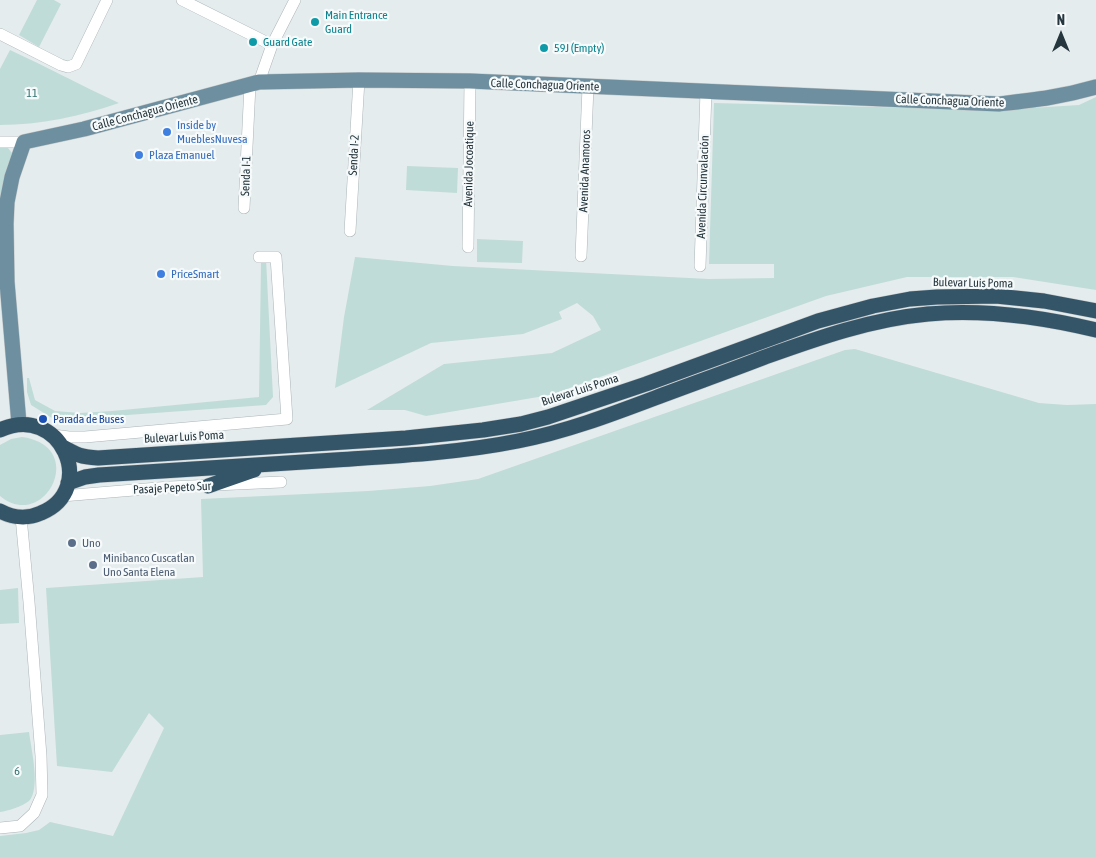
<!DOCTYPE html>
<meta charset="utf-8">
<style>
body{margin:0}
#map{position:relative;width:1096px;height:857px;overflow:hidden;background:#e5eced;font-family:"Asap Condensed",sans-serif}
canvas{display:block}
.north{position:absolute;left:1036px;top:10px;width:50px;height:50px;-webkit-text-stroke:4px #f6fafa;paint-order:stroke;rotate:0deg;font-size:14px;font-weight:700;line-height:20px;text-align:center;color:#26363e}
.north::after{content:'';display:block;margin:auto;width:18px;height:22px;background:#26363e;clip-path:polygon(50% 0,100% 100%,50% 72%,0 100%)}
</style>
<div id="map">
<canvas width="1096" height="857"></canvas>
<div class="north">N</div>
</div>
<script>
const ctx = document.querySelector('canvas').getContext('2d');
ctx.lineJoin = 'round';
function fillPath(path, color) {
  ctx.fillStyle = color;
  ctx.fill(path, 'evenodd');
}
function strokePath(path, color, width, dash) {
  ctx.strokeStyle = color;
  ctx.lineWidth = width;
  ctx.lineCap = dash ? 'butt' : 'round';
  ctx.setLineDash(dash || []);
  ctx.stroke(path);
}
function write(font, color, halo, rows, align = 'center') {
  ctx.font = font + ' "Asap Condensed",sans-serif';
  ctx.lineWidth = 4.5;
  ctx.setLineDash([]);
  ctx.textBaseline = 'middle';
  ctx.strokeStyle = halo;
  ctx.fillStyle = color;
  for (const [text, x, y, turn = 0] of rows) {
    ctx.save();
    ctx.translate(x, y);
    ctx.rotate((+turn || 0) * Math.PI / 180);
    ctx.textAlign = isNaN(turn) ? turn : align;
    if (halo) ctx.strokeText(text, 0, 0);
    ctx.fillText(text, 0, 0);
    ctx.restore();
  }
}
fillPath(new Path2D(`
 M37,0H54L61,4L39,47L19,35Z
 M10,50C47,67 82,86 119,103C81,116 40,125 0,125V69Z
 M1096,97V290L1013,277H907L826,296L550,395L426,416L405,410H367L444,364L552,353L601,330L593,316L577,303L559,312L562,319L523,334L431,343L335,388L344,317L355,257L453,266L709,279L774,278V264H709L714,103L998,110L1079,105Z
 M0,147L8,148L12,153L0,198Z
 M407,166L458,168L457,193L406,190Z
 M477,239L523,241L522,263L477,262Z
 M266,259L273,397L266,405L72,419L52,418L31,405L27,392V378H29L35,400L55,411L80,413L112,411L259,397L261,263Z
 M855,349L1039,403L1067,405L1096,404V857H0V836L26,833L39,830L50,822L113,836L164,728L149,713L112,772L57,766L46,588L203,577L201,499L368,491L430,486L478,479L845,350Z
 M22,437C89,446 45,533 0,496V445L11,439Z
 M18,588L19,623L0,624V590Z
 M29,732C31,748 41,789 29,801C23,806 8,811 0,812V735Z`), '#c0dcd8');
const minor = new Path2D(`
 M182,0L272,45
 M0,34L61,65L68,67L76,64L107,0
 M259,82L272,45L295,0
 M0,142H24
 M244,208L250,85
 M350,231L359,80
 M468,247L470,81
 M581,256L588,87
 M700,266L706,91
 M53,435L69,437H85L287,419L276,257H259
 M62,496L170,487L281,482
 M0,828L20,826L34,813L42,795L41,756L29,602L21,517`);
const major = new Path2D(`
 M19,424L7,282L6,224L7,202L12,177L24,142L84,129L259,82L359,80L470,81L999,104C1034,100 1062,97 1096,87`);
const highway = new Path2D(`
 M0,430C60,402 99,489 41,513C28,519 13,518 0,511
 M63,447C77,455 81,457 98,458L406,438L483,430L521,424L548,417L646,384L818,321L873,306L910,299L937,297L996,296L1044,301L1096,311
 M68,483L85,477L99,475C178,470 256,465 335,460C396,456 458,453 518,441C565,432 610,415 655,398C692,384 729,371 765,357C818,338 872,319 928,314C984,309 1042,317 1096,330
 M208,486L254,470`);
strokePath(minor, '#acb5b8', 12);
strokePath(major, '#c2c7c9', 16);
strokePath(highway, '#c2c7c9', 16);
strokePath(minor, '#fff', 11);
strokePath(major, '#6e8f9f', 15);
strokePath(highway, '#345468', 15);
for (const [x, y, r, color] of [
 [315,22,5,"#0f9aa8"],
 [253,42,5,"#0f9aa8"],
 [544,48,5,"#0f9aa8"],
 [167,132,5,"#3f7fe0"],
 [139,155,5,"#3f7fe0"],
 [161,274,5,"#3f7fe0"],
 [43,419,5,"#1a4fb4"],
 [72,543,5,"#5c6f8a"],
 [93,565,5,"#5c6f8a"]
]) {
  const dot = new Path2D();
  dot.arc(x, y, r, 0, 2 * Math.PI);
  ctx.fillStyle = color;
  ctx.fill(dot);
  strokePath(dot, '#f6fafa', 2);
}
write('12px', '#0d838f', '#f6fafa', [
 ["Main Entrance",325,15],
 ["Guard",325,29],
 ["Guard Gate",263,42],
 ["59J (Empty)",554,48]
], 'left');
write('12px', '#26363e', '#f6fafa', [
 ["Calle Conchagua Oriente",545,85,2],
 ["Calle Conchagua Oriente",950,101,2],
 ["Calle Conchagua Oriente",145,113,-15],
 ["Senda I-2",354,155,-87],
 ["Avenida Jocoatique",469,164,-89],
 ["Avenida Anamoros",585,171,-88],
 ["Senda I-1",246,176,-88],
 ["Avenida Circunvalación",703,187,-88],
 ["Bulevar Luis Poma",973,283,1],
 ["Bulevar Luis Poma",580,390,-18],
 ["Bulevar Luis Poma",184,437,-3],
 ["Pasaje Pepeto Sur",172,488,-3]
]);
write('12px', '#337270', '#f6fafa', [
 ["11",32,93],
 ["6",17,771]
]);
write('12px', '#366cbe', '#f6fafa', [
 ["Inside by",177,125],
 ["MueblesNuvesa",177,139],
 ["Plaza Emanuel",149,155],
 ["PriceSmart",171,274]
], 'left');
write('12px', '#164399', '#f6fafa', [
 ["Parada de Buses",53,419]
], 'left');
write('12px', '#4e5e75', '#f6fafa', [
 ["Uno",82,543],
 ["Minibanco Cuscatlan",103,558],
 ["Uno Santa Elena",103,572]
], 'left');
</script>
